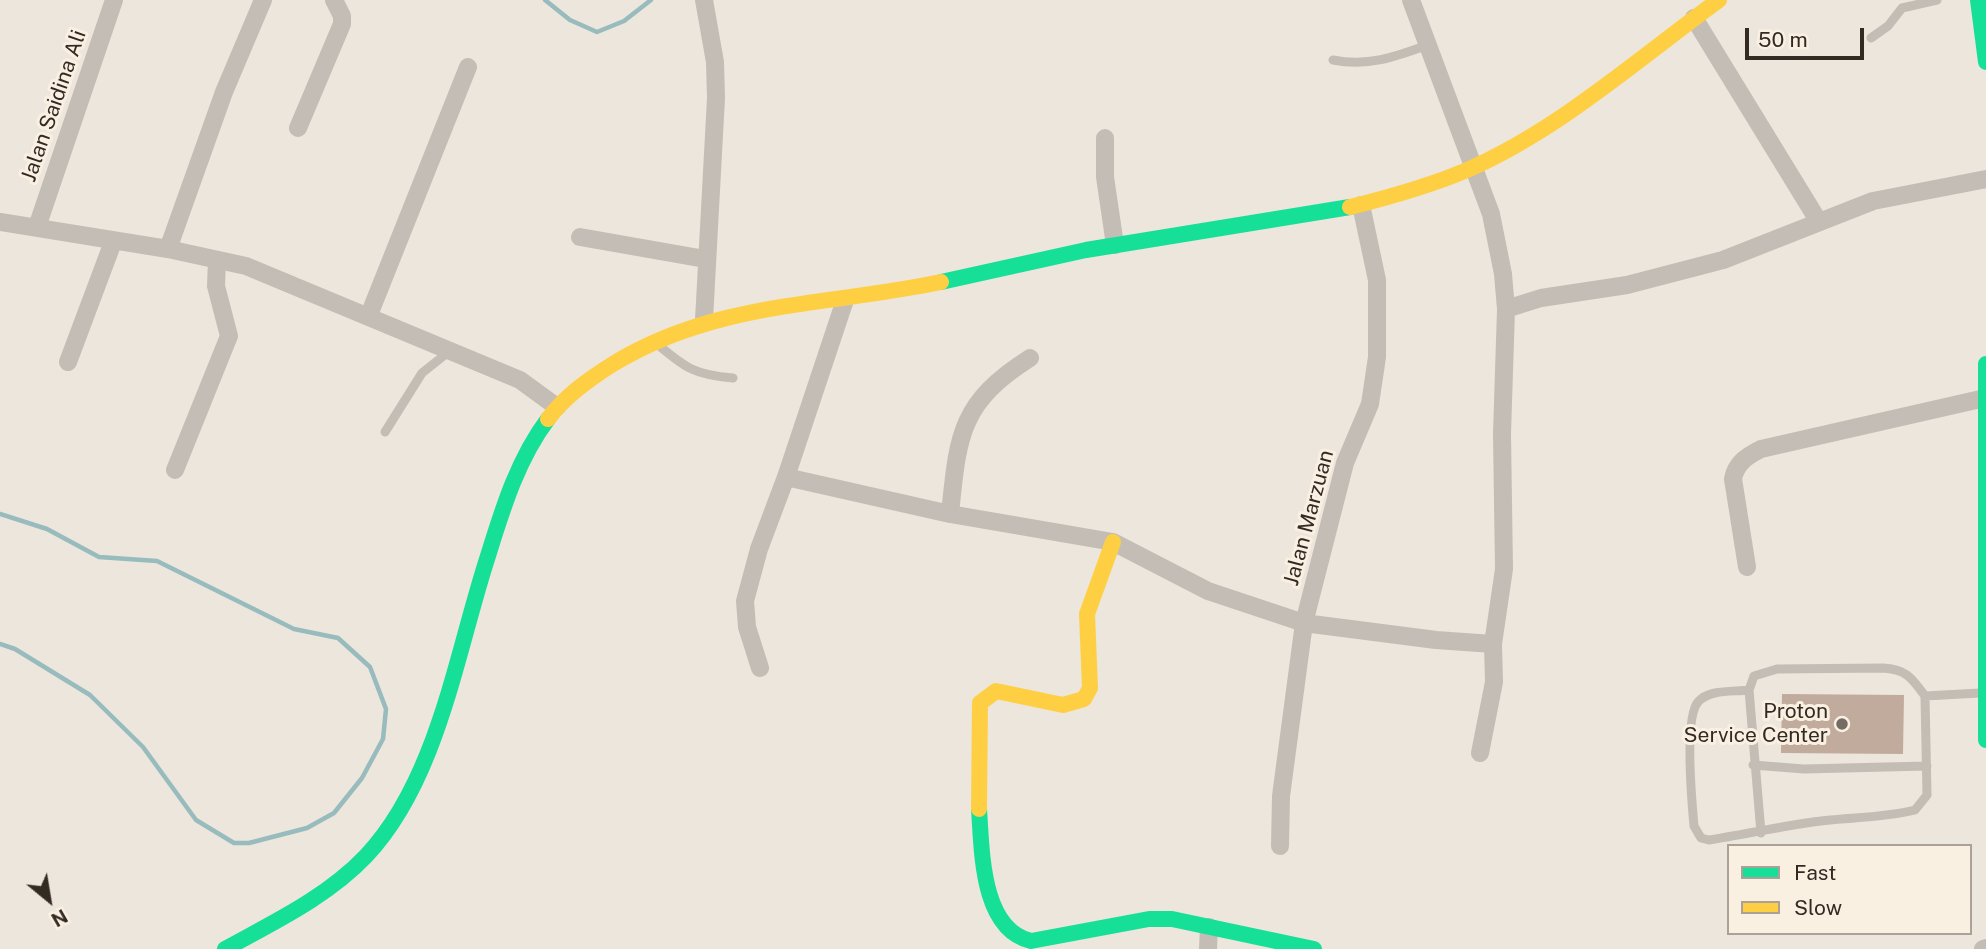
<!DOCTYPE html>
<style>
body{margin:0}
#map{position:relative;width:1986px;height:949px;overflow:hidden;background:#ece6dc;font-family:"Public Sans",sans-serif}
canvas{display:block}
.legend{position:absolute;left:1727px;top:844px;width:245px;height:91px;box-sizing:border-box;background:#faf0e2;border:2px solid #aba196;margin:0;padding:9px 12px;list-style:none;font-size:21px;color:#342a24}
.legend li{display:flex;align-items:center;gap:14px;height:35px}
.legend b{width:35px;border:2px solid #aba196}
.north{position:absolute;left:14px;top:865px;width:70px;height:70px;-webkit-text-stroke:5px #faf0e2;paint-order:stroke;rotate:150deg;font-size:19px;font-weight:700;line-height:28px;text-align:center;color:#342a24}
.north::after{content:'';display:block;margin:auto;width:24px;height:32px;background:#342a24;clip-path:polygon(50% 0,100% 100%,50% 72%,0 100%)}
.scale{position:absolute;left:1745px;top:28px;width:119px;height:32px;box-sizing:border-box;border:4px solid #342a24;border-top:0;padding-left:9px;font-size:21px;line-height:24px;white-space:nowrap;color:#342a24;-webkit-text-stroke:5px #faf0e2;paint-order:stroke}
</style>
<div id="map">
<canvas width="1986" height="949"></canvas>
<ul class="legend">
<li><b style="height:9px;background:#16e098"></b>Fast</li>
<li><b style="height:9px;background:#ffcf43"></b>Slow</li>
</ul>
<div class="north">N</div>
<div class="scale">50 m</div>
</div>
<script>
const ctx = document.querySelector('canvas').getContext('2d');
ctx.lineJoin = 'round';
function strokePath(path, color, width, dash) {
  ctx.strokeStyle = color;
  ctx.lineWidth = width;
  ctx.lineCap = dash ? 'butt' : 'round';
  ctx.setLineDash(dash || []);
  ctx.stroke(path);
}
function fillPath(path, color) {
  ctx.fillStyle = color;
  ctx.fill(path, 'evenodd');
}
function write(font, color, halo, rows, align = 'center') {
  ctx.font = font + ' "Public Sans",sans-serif';
  ctx.lineWidth = 6;
  ctx.setLineDash([]);
  ctx.textBaseline = 'middle';
  ctx.strokeStyle = halo;
  ctx.fillStyle = color;
  for (const [text, x, y, turn = 0] of rows) {
    ctx.save();
    ctx.translate(x, y);
    ctx.rotate((+turn || 0) * Math.PI / 180);
    ctx.textAlign = isNaN(turn) ? turn : align;
    if (halo) ctx.strokeText(text, 0, 0);
    ctx.fillText(text, 0, 0);
    ctx.restore();
  }
}
strokePath(new Path2D(`
 M545,0L570,20L597,32L624,21L651,0
 M0,514L47,529L99,557L157,561L294,629L338,638L370,667L386,709L383,739L362,778L334,813L307,828L249,843H234L196,820L143,747L90,695L15,649L0,644`), '#98bbbd', 4.5);
fillPath(new Path2D(`
 M1782,694L1904,695L1903,754L1781,753Z`), '#c1ab9d');
strokePath(new Path2D(`
 M1871,38L1888,26L1902,8L1937,0
 M1333,60C1368,67 1395,57 1428,45
 M656,343C685,368 695,375 733,378
 M385,432L422,373L451,350
 M1749,690L1754,676L1777,669L1883,668C1906,669 1912,678 1925,696
 M1753,765L1804,769L1927,766
 M1761,833L1749,690C1733,692 1709,689 1698,702C1684,718 1692,804 1694,826L1701,838L1709,840C1741,835 1773,828 1806,823C1842,817 1879,819 1915,810L1927,795L1925,696L1980,693`), '#c4bdb6', 9);
strokePath(new Path2D(`
 M1411,0L1491,214L1503,274L1506,309L1502,434L1504,569L1493,644L1494,682L1480,753
 M1694,18L1819,222
 M298,128L342,24V16L334,0
 M1105,138V177L1115,245
 M0,222L168,249L246,266L520,380L557,407
 M37,227L114,0
 M580,237L705,259
 M168,249L224,92L263,0
 M1506,309L1541,298L1627,285L1723,260L1873,201L1986,179
 M369,315L468,67
 M704,320L716,98L715,62L704,0
 M68,362L113,242
 M175,470L229,336L216,286L217,260
 M786,477L950,514L1113,542L1208,591L1304,623L1436,640L1493,644
 M950,514C958,436 959,403 1030,358
 M1747,567L1733,479C1736,463 1747,456 1761,449L1985,398
 M760,668L747,627L745,601L759,549L786,477L845,300
 M1280,846L1281,796L1304,623L1345,463L1370,404L1377,357V280L1361,205
 M1208,949L1209,927
 M1983,949L1986,948`), '#c4bdb6', 18);
strokePath(new Path2D(`
 M1978,0L1986,62
 M941,282L1086,250L1350,207
 M1986,364V740
 M979,809C982,851 981,929 1031,941L1149,919H1172L1314,949
 M225,949C274,922 327,897 366,856C437,781 456,655 487,559C502,511 517,460 548,419`), '#16e098', 16);
strokePath(new Path2D(`
 M1350,207C1390,197 1430,186 1467,170C1560,129 1638,59 1719,0
 M548,419C565,396 589,379 613,364C716,301 827,306 941,282
 M979,809L980,703L996,691L1063,705L1084,699L1090,688L1087,614L1113,542`), '#ffcf43', 16);
for (const [x, y, r, color] of [
 [1842,724,7,"#746c64"]
]) {
  const dot = new Path2D();
  dot.arc(x, y, r, 0, 2 * Math.PI);
  ctx.fillStyle = color;
  ctx.fill(dot);
  strokePath(dot, '#faf0e2', 2.5);
}
write('21px', '#342a24', '#faf0e2', [
 ["Jalan Saidina Ali",54,106,-71],
 ["Jalan Marzuan",1309,518,-75]
]);
write('21px', '#342a24', '#faf0e2', [
 ["Proton",1828,712],
 ["Service Center",1828,736]
], 'right');
</script>
